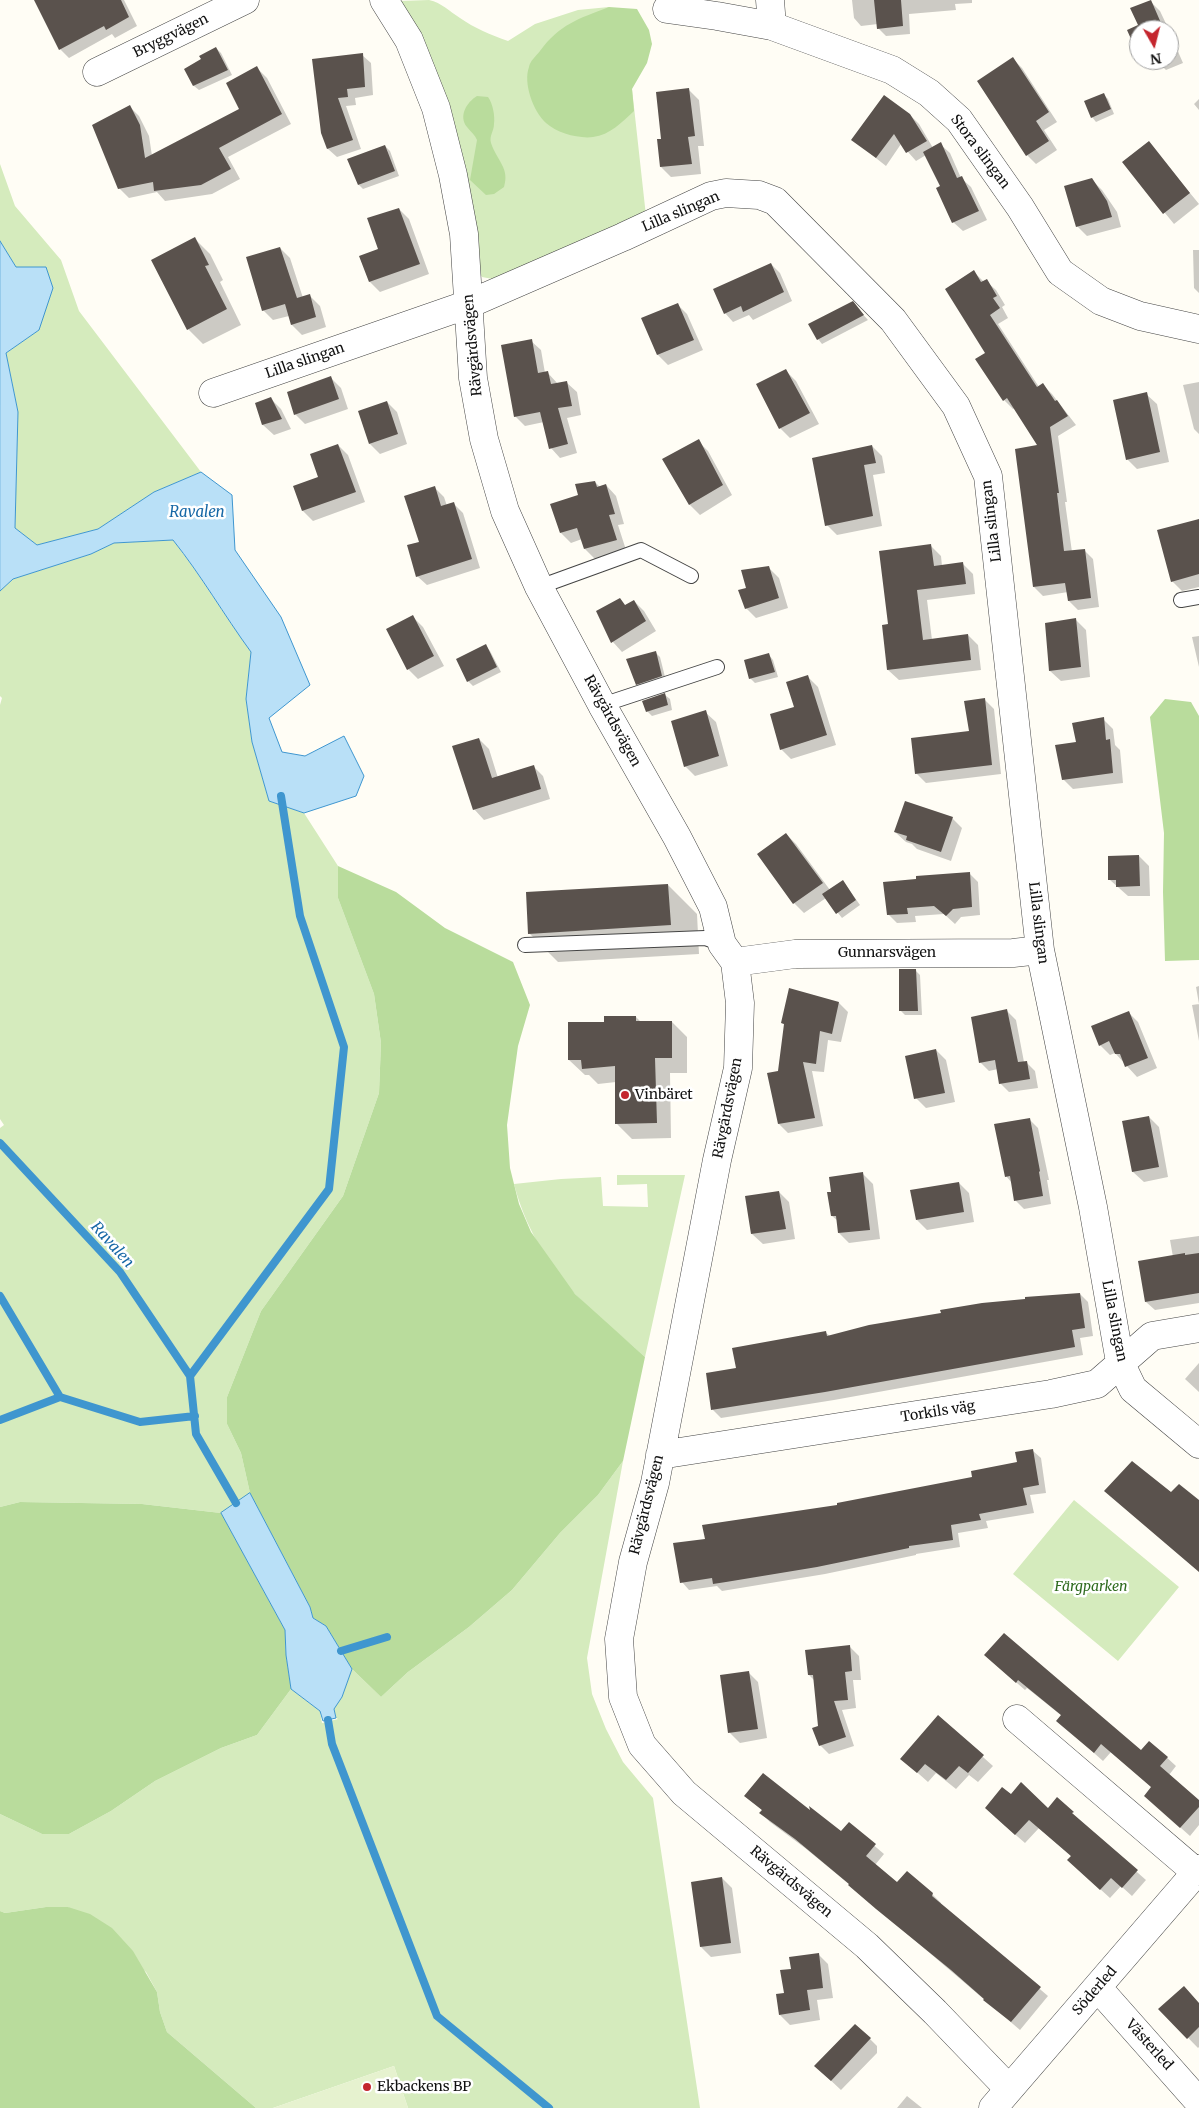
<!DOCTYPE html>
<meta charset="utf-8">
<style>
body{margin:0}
#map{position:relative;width:1199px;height:2108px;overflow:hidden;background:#fffdf5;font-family:Merriweather,serif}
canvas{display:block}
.north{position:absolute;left:1129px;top:20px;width:50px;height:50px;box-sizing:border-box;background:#fff;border:1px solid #a0a0a0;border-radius:50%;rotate:172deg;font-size:14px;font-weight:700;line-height:20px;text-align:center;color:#111}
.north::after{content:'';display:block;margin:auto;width:18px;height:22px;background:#c4262e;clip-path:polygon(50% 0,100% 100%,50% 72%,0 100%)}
</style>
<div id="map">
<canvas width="1199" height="2108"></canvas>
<div class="north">N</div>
</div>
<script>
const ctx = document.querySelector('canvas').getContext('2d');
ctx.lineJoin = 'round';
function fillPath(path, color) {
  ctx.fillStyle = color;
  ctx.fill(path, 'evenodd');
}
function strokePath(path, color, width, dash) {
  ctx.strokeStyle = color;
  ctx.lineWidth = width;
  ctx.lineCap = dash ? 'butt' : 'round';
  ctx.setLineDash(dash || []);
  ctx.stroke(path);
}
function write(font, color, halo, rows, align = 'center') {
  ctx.font = font + ' Merriweather,serif';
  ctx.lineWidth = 5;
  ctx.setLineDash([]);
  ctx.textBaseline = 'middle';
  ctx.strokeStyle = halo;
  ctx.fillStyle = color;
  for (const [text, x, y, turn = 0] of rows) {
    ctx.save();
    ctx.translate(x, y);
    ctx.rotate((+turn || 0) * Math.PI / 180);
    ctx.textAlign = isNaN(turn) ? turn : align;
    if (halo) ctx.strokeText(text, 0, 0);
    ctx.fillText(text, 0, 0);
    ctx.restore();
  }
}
fillPath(new Path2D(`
 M429,0C442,3 449,11 460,18C474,28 491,35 508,41L535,24L578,10L609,7L632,89L646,216L498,280L482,277L474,262L400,1Z
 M0,164L15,206L61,260L79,311L201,472L154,492L98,529L37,545L15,528L18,412L6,353L39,330L16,267L0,241Z
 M173,540C201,576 224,615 251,652L246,699L252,742L269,801L304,813L338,866V898L374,994L381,1043L379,1093L343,1196L261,1311L227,1397V1424L241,1453L250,1493L221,1513L142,1504L20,1502L0,1507V1128L4,1125L0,1119V705L2,698L0,696V591L13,579L91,554L114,543Z
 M617,1175H685L645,1357C622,1336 597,1317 576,1295C547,1266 524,1223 514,1184L561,1179L601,1177L603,1206L648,1207L647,1184L617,1185Z
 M623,1461L587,1658L592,1694L606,1729L623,1762L653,1798L700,2108H408L394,2066L273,2108H256L167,2032L160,2012L157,1992L146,1972L68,1907H46L5,1913L0,1911V1814L42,1834H69L111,1811L155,1781L221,1748L257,1735L291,1689L320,1711L322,1723L338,1719L336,1718L334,1709L342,1697L352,1669L381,1697L408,1672L469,1627L512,1590L560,1533L598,1495Z
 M1074,1500L1179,1587L1118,1661L1013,1574Z`), '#d5ebbd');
fillPath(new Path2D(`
 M609,7L637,9L649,30L652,44L647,63L632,89L634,111C622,122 610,135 593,137C579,139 557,133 546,123C533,111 523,83 529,67C530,61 536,56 540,51C560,24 578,19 609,7Z
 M477,96L488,97C493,104 495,116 494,124C494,131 489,136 491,143C497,161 510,168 504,187L494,194L486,195L470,180L477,140C475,135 471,132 467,127C458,116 467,102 477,96Z
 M1165,699L1191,702L1199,716V960L1165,961L1163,892L1164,833L1150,717Z
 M338,866L396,892L445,928L513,962L530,1005L518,1046L507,1125L510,1168L519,1204L531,1232L575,1294L645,1357L623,1461L598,1495L560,1533L512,1590L469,1627L408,1672L381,1697L352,1669L326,1626L313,1618L310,1607L250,1493L241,1453L227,1424V1397L261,1311L343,1196L379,1093L381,1043L374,994L338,898Z
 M20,1502L142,1504L221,1513L285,1630L286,1655L291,1689L257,1735L221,1748L155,1781L111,1811L69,1834H42L0,1814V1507Z
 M46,1907H68L90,1914L112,1928L133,1951L157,1992L160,2012L167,2032L256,2108H0V1911L5,1913Z`), '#b9dc9c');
fillPath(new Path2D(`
 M394,2066L408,2108H273Z`), '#e6f2cf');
const water = new Path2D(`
 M0,241L16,267H46L53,288L39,330L6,353L18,412L15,528L37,545L98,529L154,492L201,472L232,495L235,550L281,617L310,685L269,718L282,752L305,756L344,736L364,776L356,796L304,813L269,801L252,742L246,699L251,652C224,615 201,575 173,540L114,543L91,554L13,579L0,591Z
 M250,1493L310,1607L313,1618L326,1626L352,1669L342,1697L334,1709L336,1718L323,1721L320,1711L291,1689L286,1655L285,1630L221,1513Z`);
fillPath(water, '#b9e0f7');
strokePath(water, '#3f96cf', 1);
fillPath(new Path2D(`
 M35,0H124L137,26L115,38L112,34L69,58L60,49Z
 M852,0H972V3L955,4L956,10L909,14L910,34L886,36L878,28V24L861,26L854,18Z
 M1150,1L1160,11L1169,30H1139V51L1136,48L1139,26Z
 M1169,31L1183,63L1166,70L1156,60H1169Z
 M216,48L221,53L232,75L199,90L194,86L186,69L202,59Z
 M362,55L371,63L373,95L355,98L356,105L346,106L361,149L337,157L328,149L314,61Z
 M1013,59L1022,68L1057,122L1044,130L1057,150L1036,164L1027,155Z
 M257,68L267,78L291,124L228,157L240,179L212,194L165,201L157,192L129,198L119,188L130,107L139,116L149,136L152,156L241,109Z
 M689,90L699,100L704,146H698L701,174L671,177L661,167L662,140Z
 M1103,94L1108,99L1114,114L1096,122L1092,117Z
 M1199,99V110L1194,104Z
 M909,114L919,124L933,148L940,144L950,153L961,178L971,187L987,220L963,231L953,222L942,187L926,155L916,161L901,144L886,166L853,140Z
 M1149,143L1199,204L1174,224L1124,163Z
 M385,146L390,151L399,176L363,189L359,185Z
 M1092,180L1102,190L1117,212L1121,227L1087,236L1077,226Z
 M399,209L409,219L429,274L380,292L370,282L360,257L380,250Z
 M195,239L210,254L223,280L220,282L241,325L203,344L188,329Z
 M280,248L290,258L303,298L310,296L320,306L326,327L302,335L292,325L289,316L273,320L263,310Z
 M1193,250H1199V293L1194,288Z
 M771,264L780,273L792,301L753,320L749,315L733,322L725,313Z
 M974,272L984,282L986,281L996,290L1005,305L1002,307L1008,318L998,324L1039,387L1043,385L1052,394L1076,425L1058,436L1067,502H1065L1072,552L1084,550L1093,559L1099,607L1078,610L1069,601L1068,592L1043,596L1034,587L1040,446L1015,408L1013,409L1004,400L987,353Z
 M677,304L687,314L703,350L668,365L658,355L643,319Z
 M857,308L868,320L822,344L818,339Z
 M531,341L541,350L545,373L547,372L558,384L567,383L577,392L581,415L567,418L577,453L560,458L551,448L544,422L525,426L515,416Z
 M786,371L796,381L819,424L790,438L780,428Z
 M331,378L341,388L348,409L305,424L295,414Z
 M1199,382V434L1194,429L1183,385Z
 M1146,394L1157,404L1169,462L1137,469L1127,459Z
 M270,398L281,409L291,429L274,435L263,425L256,403Z
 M387,402L397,412L407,444L380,454L370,444Z
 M698,441L708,451L732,495L700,515L690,505L664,460Z
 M338,445L348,455L365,502L313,521L303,511L295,487L320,478Z
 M872,446L882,456L885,473L873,475L882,526L837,535L827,525Z
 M595,482L600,487L606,485L616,496L624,524L618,525L626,550L595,559L585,549L582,539L571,543L561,533L579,495Z
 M435,488L444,497L447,506L454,504L463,513L480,568L427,585L417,576L421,542Z
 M1199,523V587L1182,591L1172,581Z
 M931,546L941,556L942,566L963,564L973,574L975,594L927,600L932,640L968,635L978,645L981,670L899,680L888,670L890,625Z
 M768,567L779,578L788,608L756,618L746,608L747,589Z
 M634,601L644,611L656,631L622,652L613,642L626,606Z
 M413,617L423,627L444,666L418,679L408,669Z
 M1076,620L1086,630L1090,677L1061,681L1050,671L1046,624Z
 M1199,636V667L1192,637Z
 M486,646L490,651L501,672L473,686L468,681Z
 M655,652L660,657L666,681L642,689L637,684Z
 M769,655L773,660L778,677L755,683L750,678Z
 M808,677L818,687L836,745L791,759L781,749Z
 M665,695L670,699L672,710L652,716L647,711Z
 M984,699L994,709L1001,774L926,783L916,773L970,732Z
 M705,712L716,722L728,766L695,776L685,766Z
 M1103,719L1113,729L1115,745L1120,750L1123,783L1073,789L1063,779L1077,744Z
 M479,739L489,749L498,778L533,766L543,776L550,799L484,820L474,809Z
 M952,818L962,828L951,861L917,849L912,844L906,842L895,832Z
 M786,834L796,844L830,890L843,881L860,905L842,918L826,898L804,913L794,903L759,854Z
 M1139,856L1149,866L1150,896H1128L1110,880Z
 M969,873L978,882L980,915L961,917L955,924L944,914L915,916L916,922L897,923L888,914Z
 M668,885L697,914L699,954L558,962L529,933Z
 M915,970L920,975L922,1015H905L900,1010Z
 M1199,986V1041L1192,1005L1199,1004L1196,987Z
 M790,990L839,1003L848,1012L841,1042L828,1040L824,1072L812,1071L823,1126L788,1133L779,1124V1072L785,1025L782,1023Z
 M1007,1011L1016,1020L1024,1062H1026L1035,1071L1038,1088L1009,1092L1000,1083L998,1069L989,1071L980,1062Z
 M1128,1012L1138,1022L1157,1068L1137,1077L1115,1053L1110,1055L1100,1045Z
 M636,1017L641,1022H672L687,1037V1073H670L671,1138L632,1139L617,1124L616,1082L598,1084L589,1075H585L569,1060L605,1023Z
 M936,1050L946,1060L955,1102L926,1108L916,1098Z
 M1149,1117L1159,1127L1168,1177L1144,1182L1133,1172L1124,1122Z
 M1029,1119L1038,1128L1049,1180H1047L1051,1204L1024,1209L1016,1201L1012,1183L1006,1176Z
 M863,1174L873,1184L880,1239L849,1243L839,1233L838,1221L832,1216L833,1193Z
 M959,1183L969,1193L974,1222L927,1230L917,1220Z
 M779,1192L789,1202L795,1239L763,1244L752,1234L746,1197Z
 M1199,1236V1303L1155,1310L1146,1302L1173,1257L1170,1240Z
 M1080,1294L1088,1302L1093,1336L1080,1338L1083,1355L834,1400L721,1418L713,1410L707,1374L737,1369L826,1333L830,1336Z
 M1199,1363V1392L1185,1379Z
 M1033,1451L1041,1458L1046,1493L1030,1495L1034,1513L986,1521L988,1528L958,1533L960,1547L916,1554V1555L825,1574L722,1591L717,1586L689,1590L682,1582L706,1540L839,1506L974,1478L1018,1463Z
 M850,1647L859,1656L861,1680H853L856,1708L842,1710L854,1746L829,1754L820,1745L815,1681L809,1675Z
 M995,1664L1141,1752L1150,1742L1176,1766L1169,1775L1199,1801V1825L1190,1836L1145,1796L1153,1788L1111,1752L1103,1761L1058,1721L1062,1716L1027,1688L1025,1690Z
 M748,1672L758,1682L767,1738L740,1743L730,1733Z
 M938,1717L993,1766L978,1782L969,1775L956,1789L936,1773L928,1782L902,1759Z
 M746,1796L813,1814L841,1833L849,1824L884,1854L875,1865L897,1884L932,1894L941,1903L940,1904L1048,1996L1020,2030L850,1885L805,1848L770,1822L761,1813L763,1811Z
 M1011,1796L1048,1810L1058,1799L1081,1823L1146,1880L1132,1896L1121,1886L1110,1898L1078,1869L1072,1857L1039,1828L1025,1843L995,1817Z
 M722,1878L732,1888L741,1953L711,1957L701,1947Z
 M818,1954L828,1964L833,1998L817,2000L820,2020L790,2025L780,2015L792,1970Z
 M1199,2003V2047L1198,2048L1160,2009Z
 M867,2036L877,2046V2053L841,2090L826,2076Z
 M907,2096L922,2108H897Z`), '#0003');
strokePath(new Path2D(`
 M0,1143L120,1272L190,1376
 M0,1296L60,1397
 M0,1420L60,1397L140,1422L195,1416
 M236,1503L196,1434L190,1376L329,1189L344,1047L300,916L281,796
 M341,1651L387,1637
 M328,1720L332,1744L437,2016L549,2108`), '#3f96cf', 8);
fillPath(new Path2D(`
 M34,0H121L129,17L106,30L104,26L59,50Z
 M874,0H901L903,26L877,29Z
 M1151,0L1164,30H1139V46L1135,48L1127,30L1138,25L1130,8Z
 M216,47L228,70L193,86L184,69L201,59L199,56Z
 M363,53L365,87L347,89L348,97L338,98L353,140L327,149L321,133L312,59Z
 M1013,57L1049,112L1036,121L1049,141L1026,156L977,81Z
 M257,66L282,114L219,148L231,169L201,185L154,191L153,182L118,189L92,125L130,105L140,125L145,158L239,109L226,83Z
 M689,88L695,136L688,137L692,164L660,167L657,139H661L656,92Z
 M1104,93L1111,109L1091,118L1084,101Z
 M884,95L910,114L927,141L906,153L894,134L876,158L851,140Z
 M1149,141L1190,193L1163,214L1122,162Z
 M941,142L957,178L962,176L979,211L952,223L936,188L940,186L923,152Z
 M385,145L395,171L358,185L347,159Z
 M1092,178L1107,201L1112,217L1076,227L1064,186Z
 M399,208L420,264L369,282L359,256L378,249L367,218Z
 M195,237L209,265L205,266L227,309L187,330L151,260Z
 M280,247L297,298L310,294L316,317L291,325L285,304L262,311L246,257Z
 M771,263L784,292L743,312L741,306L724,314L713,289Z
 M974,270L981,282L987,279L997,296L993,298L1000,308L990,315L1037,387L1043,383L1055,401L1057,400L1068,416L1050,427L1059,493H1057L1064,551L1085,549L1091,598L1068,601L1065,583L1033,587L1015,449L1037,445L1007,398L1003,401L975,359L985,353L945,289Z
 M853,301L864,315L817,340L808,324Z
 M678,303L694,340L657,355L641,318Z
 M532,339L538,373L548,371L551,384L567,381L572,406L558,408L568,444L549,449L540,412L514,417L501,345Z
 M786,369L810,413L779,429L756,384Z
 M331,376L339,399L294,415L287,392Z
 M1147,392L1160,452L1126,460L1113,400Z
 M271,397L282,419L262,425L255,403Z
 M387,401L398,434L369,444L358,411Z
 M699,439L723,485L689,505L662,459Z
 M338,444L356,492L302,511L293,486L318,477L310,454Z
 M872,445L876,463L864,465L873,516L825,526L812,458Z
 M595,481L597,487L606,484L615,514L609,515L617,540L584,549L577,528L560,533L550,504L578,495L575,484Z
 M435,486L441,506L454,502L472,559L416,577L407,545L419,542L404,496Z
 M1199,519V574L1171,582L1157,530Z
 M931,544L934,566L963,562L966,584L917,590L923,640L968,634L971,660L887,670L882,625L888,624L879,551Z
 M769,566L779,598L745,609L738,590L746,588L741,570Z
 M620,598L625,605L634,600L646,621L611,643L596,611Z
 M413,615L434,656L407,670L386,629Z
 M1076,618L1081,667L1049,671L1045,623Z
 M486,644L497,667L467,682L456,659Z
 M656,651L662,676L636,685L626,659Z
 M769,653L775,672L749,679L744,660Z
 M808,675L827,735L780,750L770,714L794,707L786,682Z
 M665,693L668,705L646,712L642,701Z
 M985,698L992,765L915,774L911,738L969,731L964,701Z
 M706,710L719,756L684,767L671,721Z
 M1104,717L1106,740L1110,739L1113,773L1062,780L1055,745L1076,742L1072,723Z
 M479,738L492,778L534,765L541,789L473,810L452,746Z
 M905,801L953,817L941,852L906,840L907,836L894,832Z
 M786,833L823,883L793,904L757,854Z
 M1139,855L1140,886L1116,887V880H1108V856Z
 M970,872L972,907L953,909L946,916L934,906L907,908L908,914L887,915L883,882L916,879V876Z
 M843,880L856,900L836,914L822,894Z
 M668,884L671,925L528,934L526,892Z
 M899,969H916L918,1011H899Z
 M789,988L839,1002L832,1034L820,1031L816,1064L803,1062L815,1118L778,1124L767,1073L778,1071L784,1024L781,1023Z
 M1007,1009L1018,1062L1027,1061L1030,1079L999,1084L995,1060L979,1063L971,1017Z
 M1129,1011L1148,1058L1125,1067L1120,1054H1115L1109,1041L1099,1046L1091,1026Z
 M604,1016H636V1021H672V1058H655L657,1123L615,1124V1066L582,1069L581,1060H568V1022H604Z
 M936,1049L945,1093L914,1099L905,1056Z
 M1149,1116L1159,1167L1132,1172L1122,1121Z
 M1030,1118L1040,1171L1039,1172L1043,1196L1014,1201L1010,1176L1005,1177L994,1124Z
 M863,1172L870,1230L838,1233L836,1216H831L827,1192H831L829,1177Z
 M959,1182L964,1212L916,1220L910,1190Z
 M779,1191L786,1229L751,1234L745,1196Z
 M1185,1253V1255L1199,1253V1293L1145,1302L1138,1261Z
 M1080,1293L1085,1328L1072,1330L1075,1347L825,1392L711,1410L706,1373L736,1368L732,1348L826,1331L827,1336L869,1325L941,1313L940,1310L982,1303L1025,1299V1297Z
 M1033,1449L1039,1485L1023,1488L1027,1505L979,1514L981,1520L951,1525L953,1540L909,1546V1548L817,1567L726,1582L713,1584L712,1578L680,1583L673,1543L705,1539L702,1525L837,1505V1503L972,1477L971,1471L1017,1462L1015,1452Z
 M1132,1461L1171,1492L1179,1484L1199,1500V1572L1104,1491Z
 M1004,1633L1141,1750L1149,1741L1168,1757L1160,1766L1199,1800V1807L1180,1828L1144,1796L1151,1787L1101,1744L1094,1753L1056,1721L1061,1715L1018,1680L1016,1683L984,1655Z
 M850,1645L852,1671L845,1672L848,1700L834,1701L846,1737L819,1746L812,1728L818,1726L813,1675H808L805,1650Z
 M749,1671L758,1729L728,1733L720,1675Z
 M938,1715L984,1755L968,1773L959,1766L946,1780L925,1764L917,1773L900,1759Z
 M763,1773L810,1810L809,1806L841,1831L849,1822L876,1844L866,1856L897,1882L907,1871L933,1893L932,1896L1041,1987L1011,2022L983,2000L984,1999L951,1970L876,1909L848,1885L849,1884L795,1839L759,1813L762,1810L744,1796Z
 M1021,1782L1048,1808L1057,1797L1074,1812L1072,1813L1138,1870L1122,1888L1111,1878L1100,1890L1067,1860L1071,1856L1029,1820L1015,1835L985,1808L1002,1787L1011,1794Z
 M722,1877L731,1943L700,1947L691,1882Z
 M819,1953L823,1988L807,1990L810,2010L779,2015L776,1994L784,1993L780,1970L791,1969L789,1957Z
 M1184,1986L1199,2003V2027L1187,2039L1158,2009Z
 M855,2024L871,2038L831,2081L814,2066Z`), '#5a524d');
const service = new Path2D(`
 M539,587L641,550L691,576
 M1181,600L1199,597
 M602,705L717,667
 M525,945L705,938L722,944`);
const minor = new Path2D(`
 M384,0L409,40L436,108L453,175L464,234L473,378L484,439L505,511L539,587L602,705L677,837L713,907L722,944L735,962L740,1003L738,1068L717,1160L655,1483L633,1562L619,1639L623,1697L642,1745L684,1793L867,1946L935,2012L1009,2089
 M770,0L772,26
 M667,9L717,16L772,26L892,70L929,93L959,120L1020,207L1060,272L1101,301L1140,316L1199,329
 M97,72L245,0
 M213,393L469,304L623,237L711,196L726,193L742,194L759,195L775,201L893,320L956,406L988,476L1040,950L1093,1207L1120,1362L1133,1389L1199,1444
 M735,962L795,954L1013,953L1040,950
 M660,1455L1051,1394L1097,1384L1152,1336L1199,1328
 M1017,1719L1196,1872
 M1098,1988L1199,2102
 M993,2108L1199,1869`);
strokePath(service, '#444', 16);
strokePath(minor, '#444', 29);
strokePath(service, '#fff', 14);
strokePath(minor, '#fff', 28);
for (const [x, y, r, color] of [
 [625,1095,5,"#c4262e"],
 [367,2087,5,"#c4262e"]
]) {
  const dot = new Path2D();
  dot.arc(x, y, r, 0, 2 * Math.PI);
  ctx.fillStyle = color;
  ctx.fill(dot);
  strokePath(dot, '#fff', 2);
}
write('14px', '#111', '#fff', [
 ["Bryggvägen",171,36,-26],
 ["Stora slingan",980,152,53],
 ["Lilla slingan",681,212,-23],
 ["Rävgärdsvägen",473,345,-95],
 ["Lilla slingan",305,361,-19],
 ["Lilla slingan",992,521,-97],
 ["Rävgärdsvägen",612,721,61],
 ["Lilla slingan",1038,923,83],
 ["Gunnarsvägen",887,953],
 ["Rävgärdsvägen",728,1108,-79],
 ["Lilla slingan",1114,1321,79],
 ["Torkils väg",938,1412,-9],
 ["Rävgärdsvägen",647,1505,-76],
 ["Rävgärdsvägen",791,1882,40],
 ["Söderled",1095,1991,-49],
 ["Västerled",1149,2045,48]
]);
write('14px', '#111', '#fff', [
 ["Vinbäret",635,1095],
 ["Ekbackens BP",377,2087]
], 'left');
write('italic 14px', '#2f6b1f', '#fff', [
 ["Färgparken",1091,1587]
]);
write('italic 15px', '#1768a6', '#fff', [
 ["Ravalen",197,513],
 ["Ravalen",112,1245,48]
]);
</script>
